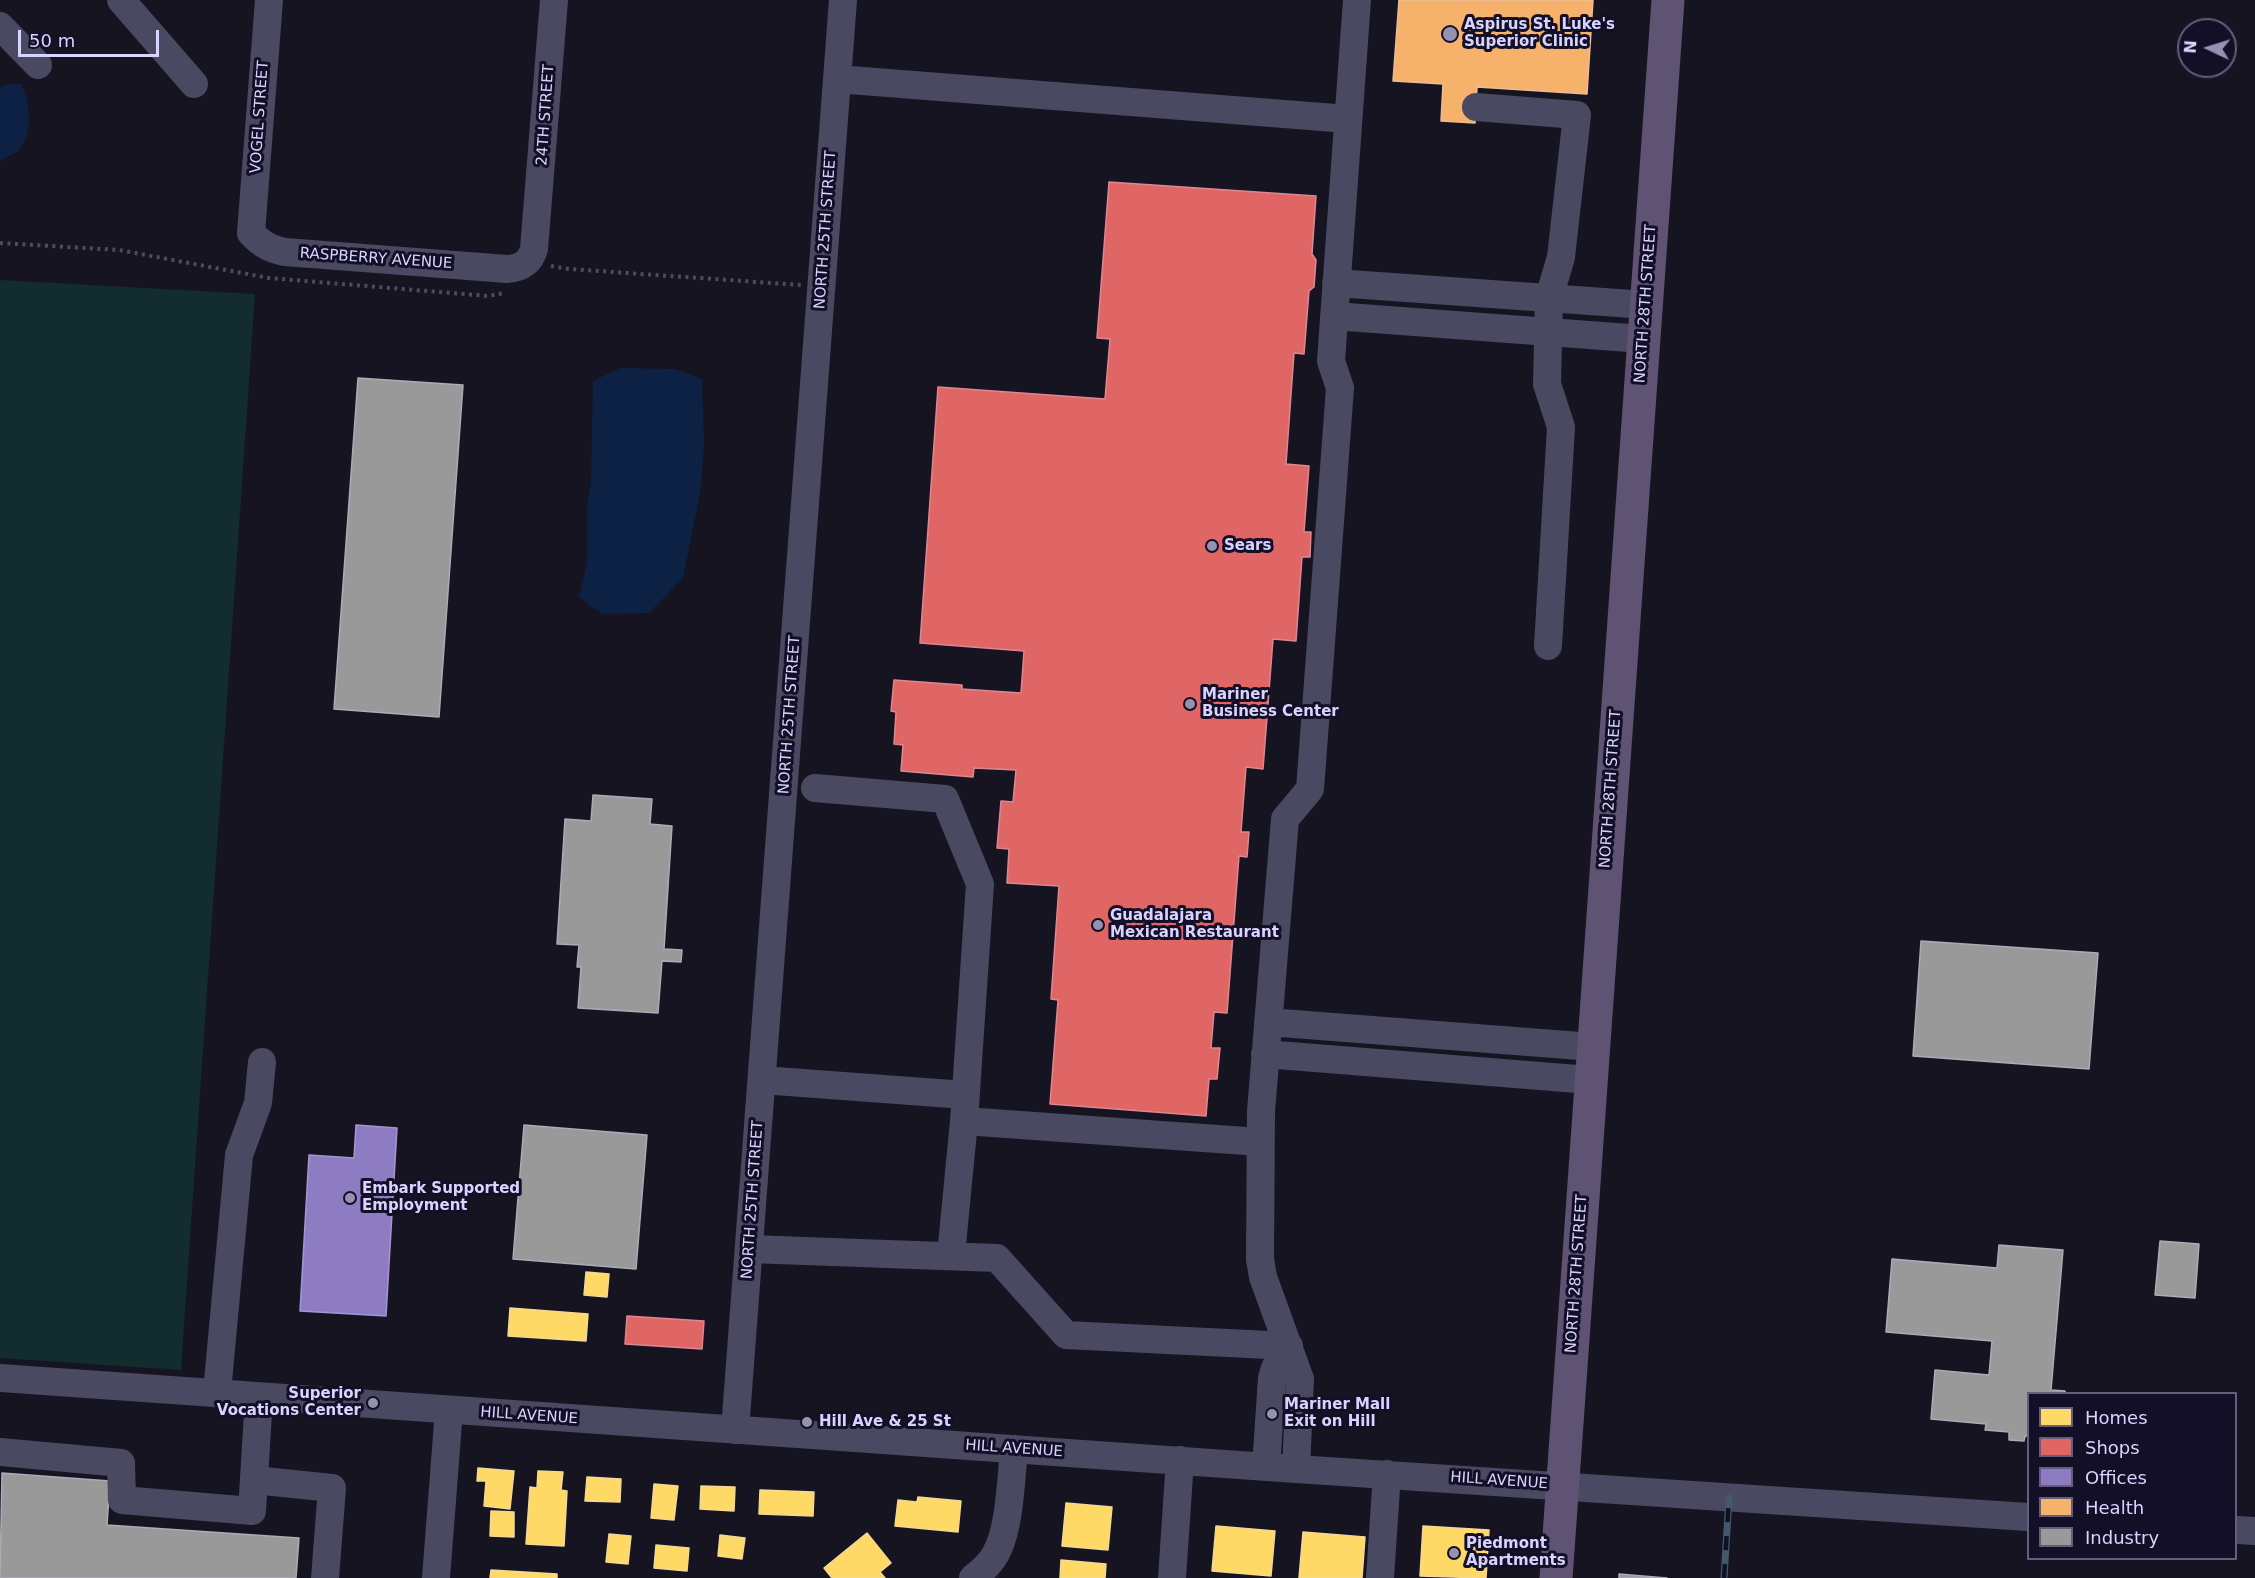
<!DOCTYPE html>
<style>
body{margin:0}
#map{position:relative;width:2255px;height:1578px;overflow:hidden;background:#161421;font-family:"DejaVu Sans",sans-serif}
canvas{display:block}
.legend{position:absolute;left:2027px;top:1392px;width:210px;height:168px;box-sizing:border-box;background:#130f26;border:2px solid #625e7d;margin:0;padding:8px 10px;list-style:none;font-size:18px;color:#d9d4ff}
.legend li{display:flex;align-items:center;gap:12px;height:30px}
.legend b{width:30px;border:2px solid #625e7d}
.north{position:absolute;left:2177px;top:18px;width:60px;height:60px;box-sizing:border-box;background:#130f26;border:2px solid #625e7d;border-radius:50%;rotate:274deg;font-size:16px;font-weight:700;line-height:24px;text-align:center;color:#d9d4ff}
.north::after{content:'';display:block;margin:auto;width:21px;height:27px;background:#9591b1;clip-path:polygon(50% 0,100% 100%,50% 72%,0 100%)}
.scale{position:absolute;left:18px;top:30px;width:141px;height:27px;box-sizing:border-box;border:3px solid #d9d4ff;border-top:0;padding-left:8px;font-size:18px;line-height:21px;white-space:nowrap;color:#d9d4ff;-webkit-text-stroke:4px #130f26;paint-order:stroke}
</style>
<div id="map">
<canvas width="2255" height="1578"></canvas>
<ul class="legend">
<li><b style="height:16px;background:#ffd966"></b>Homes</li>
<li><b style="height:16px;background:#e06666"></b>Shops</li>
<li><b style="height:16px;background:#8e7cc3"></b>Offices</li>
<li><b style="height:16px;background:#f6b26b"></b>Health</li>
<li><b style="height:16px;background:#999"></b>Industry</li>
</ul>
<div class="north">N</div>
<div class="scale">50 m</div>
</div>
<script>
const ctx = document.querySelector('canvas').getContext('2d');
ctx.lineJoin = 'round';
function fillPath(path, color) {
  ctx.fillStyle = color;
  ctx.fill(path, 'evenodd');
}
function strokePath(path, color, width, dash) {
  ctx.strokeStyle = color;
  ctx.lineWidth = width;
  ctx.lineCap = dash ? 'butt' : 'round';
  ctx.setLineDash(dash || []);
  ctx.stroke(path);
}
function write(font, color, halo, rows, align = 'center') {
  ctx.font = font + ' "DejaVu Sans",sans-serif';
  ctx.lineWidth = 6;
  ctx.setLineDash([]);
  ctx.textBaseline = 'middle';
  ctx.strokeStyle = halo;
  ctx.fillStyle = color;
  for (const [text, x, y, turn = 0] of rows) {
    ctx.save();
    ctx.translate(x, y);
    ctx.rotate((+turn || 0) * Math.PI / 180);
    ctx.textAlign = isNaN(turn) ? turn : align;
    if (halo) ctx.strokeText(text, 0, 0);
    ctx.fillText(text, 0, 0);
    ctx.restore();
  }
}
fillPath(new Path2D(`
 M0,280L255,294L181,1370L0,1358Z`), '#132c2d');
fillPath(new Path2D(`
 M8,84H21C31,102 34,137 17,152C12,155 5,158 0,161V87Z
 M620,368L675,369L702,379L704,443L701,488L683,578L649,613L602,614L579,597L587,563V507L591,482L593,381Z`), '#0d2144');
const homes = new Path2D(`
 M586,1272L609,1274L607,1297L584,1295Z
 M510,1308L588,1314L586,1341L508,1336Z
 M478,1468L514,1471L510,1509L484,1506L486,1481H477Z
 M538,1471L563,1472L561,1490L567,1491L564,1546L526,1544L530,1487L537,1488Z
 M587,1477L621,1479L620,1502L585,1501Z
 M654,1484L678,1486L674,1520L651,1518Z
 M701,1486L735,1487L734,1511L700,1509Z
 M760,1490L814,1492L813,1516L759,1514Z
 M918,1497L961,1501L958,1532L895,1526L898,1500L917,1502Z
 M1066,1503L1112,1507L1108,1550L1062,1546Z
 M491,1511L514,1512V1537L490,1536Z
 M1216,1526L1275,1531L1271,1576L1212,1571Z
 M1423,1526L1489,1530L1486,1578L1420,1576Z
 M1303,1532L1365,1537L1362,1578H1299Z
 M867,1533L891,1563L880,1572L885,1578H832L824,1568Z
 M609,1534L631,1536L628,1564L606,1562Z
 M720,1535L745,1538L742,1559L718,1556Z
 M656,1545L689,1548L687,1571L654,1568Z
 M1061,1560L1106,1564L1105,1578H1060Z
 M491,1570L557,1574V1578H490Z`);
fillPath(homes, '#ffd966');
strokePath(homes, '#f4d894', 1.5);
const shops = new Path2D(`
 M1109,182L1316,196L1312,254L1316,260L1314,287L1309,291L1304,354L1294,353L1286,464L1309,466L1304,532H1311L1310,557H1302L1296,641L1273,639L1263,769L1246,767L1241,832H1249L1247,857L1239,856L1227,1013L1214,1012L1211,1048H1220L1217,1079H1209L1206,1116L1050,1104L1058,1000L1051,999L1059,886L1007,883L1009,849L997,848L1001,801L1013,802L1016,770L974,768L973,777L901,771L903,745L894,744L896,712L891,711L894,680L962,685V689L1021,693L1024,651L920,643L938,387L1105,399L1110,339L1097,338Z
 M627,1316L704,1321L702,1349L625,1344Z`);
fillPath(shops, '#e06666');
strokePath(shops, '#de8794', 1.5);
const offices = new Path2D(`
 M356,1125L397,1128L386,1316L300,1311L309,1155L354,1158Z`);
fillPath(offices, '#8e7cc3');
strokePath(offices, '#a496d5', 1.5);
const health = new Path2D(`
 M1399,0H1593L1587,94L1477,87L1475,123L1441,121L1443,84L1393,81Z`);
fillPath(health, '#f6b26b');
strokePath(health, '#edbc97', 1.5);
const industry = new Path2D(`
 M358,378L463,385L439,717L334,709Z
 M593,795L652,799L650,824L672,826L664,949L682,950L681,962L662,961L658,1013L578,1008L581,967H577L579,945L557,944L565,819L591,821Z
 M1921,941L2098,953L2089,1069L1913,1056Z
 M524,1125L647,1135L636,1269L513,1259Z
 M2160,1241L2199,1244L2195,1298L2155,1295Z
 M1999,1245L2063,1250L2051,1390L2065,1391V1394H2028V1436H2025L2024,1441L2009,1440V1432L1985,1430L1986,1424L1931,1419L1935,1370L1989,1375L1992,1341L1886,1332L1892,1259L1997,1268Z
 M2,1473L110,1481L107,1525L299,1538L296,1578H0Z
 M1619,1574L1667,1578H1619Z`);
fillPath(industry, '#999');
strokePath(industry, '#acabb8', 1.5);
strokePath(new Path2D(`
 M0,243L119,250L269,278L488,296L504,293
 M551,266L569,269L801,285`), '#44505f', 4, [3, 4.5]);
strokePath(new Path2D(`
 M121,0L194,84
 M269,0L251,233C261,244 270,249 285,252L507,269C521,268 530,263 534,249L554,0
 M0,26L38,65
 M837,79L1348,119
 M1476,107L1577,115L1561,257L1549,298L1547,384L1561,427L1548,646
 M1336,283L1646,305
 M1334,316L1643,339
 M815,788L945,799L980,884L964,1121L951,1255
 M1268,1022L1593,1047
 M1265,1054L1590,1080
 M762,1080L965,1095
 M964,1121L1260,1142
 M750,1249L997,1258L1066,1335L1289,1346
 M0,1378L1296,1469L2028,1517
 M217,1392L239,1155L258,1103L262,1062
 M735,1430L843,0
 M0,1452L121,1463L122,1500L252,1511L259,1397
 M1266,1467L1272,1378L1275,1368L1289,1346
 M1296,1469L1300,1379L1263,1277L1260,1259L1261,1111L1285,819L1310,789L1340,388L1331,361L1357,0
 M254,1480L332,1488L325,1578
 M2236,1530L2255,1531
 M436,1578L449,1410
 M973,1578C982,1571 990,1564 995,1555C1010,1530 1011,1478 1014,1449
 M1172,1578L1180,1460
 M1380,1578L1387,1474`), '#4a4962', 28);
strokePath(new Path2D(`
 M1556,1578L1668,0`), '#5e5373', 33);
const rail = new Path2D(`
 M1724,1578L1729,1498`);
strokePath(rail, '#43596b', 7);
strokePath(rail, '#130f26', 4.5, [14]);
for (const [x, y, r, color] of [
 [1450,34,8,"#9591b1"],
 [1212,546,6,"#9591b1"],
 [1190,704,6,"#9591b1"],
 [1098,925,6,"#9591b1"],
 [350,1198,6,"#9591b1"],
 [373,1403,6,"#9591b1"],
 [1272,1414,6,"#9591b1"],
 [807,1422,6,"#9591b1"],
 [1454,1553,6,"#9591b1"]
]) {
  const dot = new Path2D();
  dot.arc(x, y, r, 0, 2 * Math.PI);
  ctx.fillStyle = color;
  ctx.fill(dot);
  strokePath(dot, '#130f26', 2);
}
write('bold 15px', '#d9d4ff', '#130f26', [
 ["Aspirus St. Luke's",1464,25],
 ["Superior Clinic",1464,42],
 ["Sears",1224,546],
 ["Mariner",1202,695],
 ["Business Center",1202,712],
 ["Guadalajara",1110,916],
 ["Mexican Restaurant",1110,933],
 ["Embark Supported",362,1189],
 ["Employment",362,1206],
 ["Superior",361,1394,"right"],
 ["Vocations Center",361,1411,"right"],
 ["Mariner Mall",1284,1405],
 ["Exit on Hill",1284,1422],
 ["Hill Ave & 25 St",819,1422],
 ["Piedmont",1466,1544],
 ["Apartments",1466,1561]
], 'left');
write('15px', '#d9d4ff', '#130f26', [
 ["24TH STREET",546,115,-86],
 ["VOGEL STREET",260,117,-86],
 ["NORTH 25TH STREET",826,230,-86],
 ["RASPBERRY AVENUE",376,259,4],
 ["NORTH 28TH STREET",1646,304,-86],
 ["NORTH 25TH STREET",790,715,-86],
 ["NORTH 28TH STREET",1611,789,-86],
 ["NORTH 25TH STREET",753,1200,-86],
 ["NORTH 28TH STREET",1577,1274,-86],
 ["HILL AVENUE",529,1416,4],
 ["HILL AVENUE",1014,1449,4],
 ["HILL AVENUE",1499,1481,4]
]);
</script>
